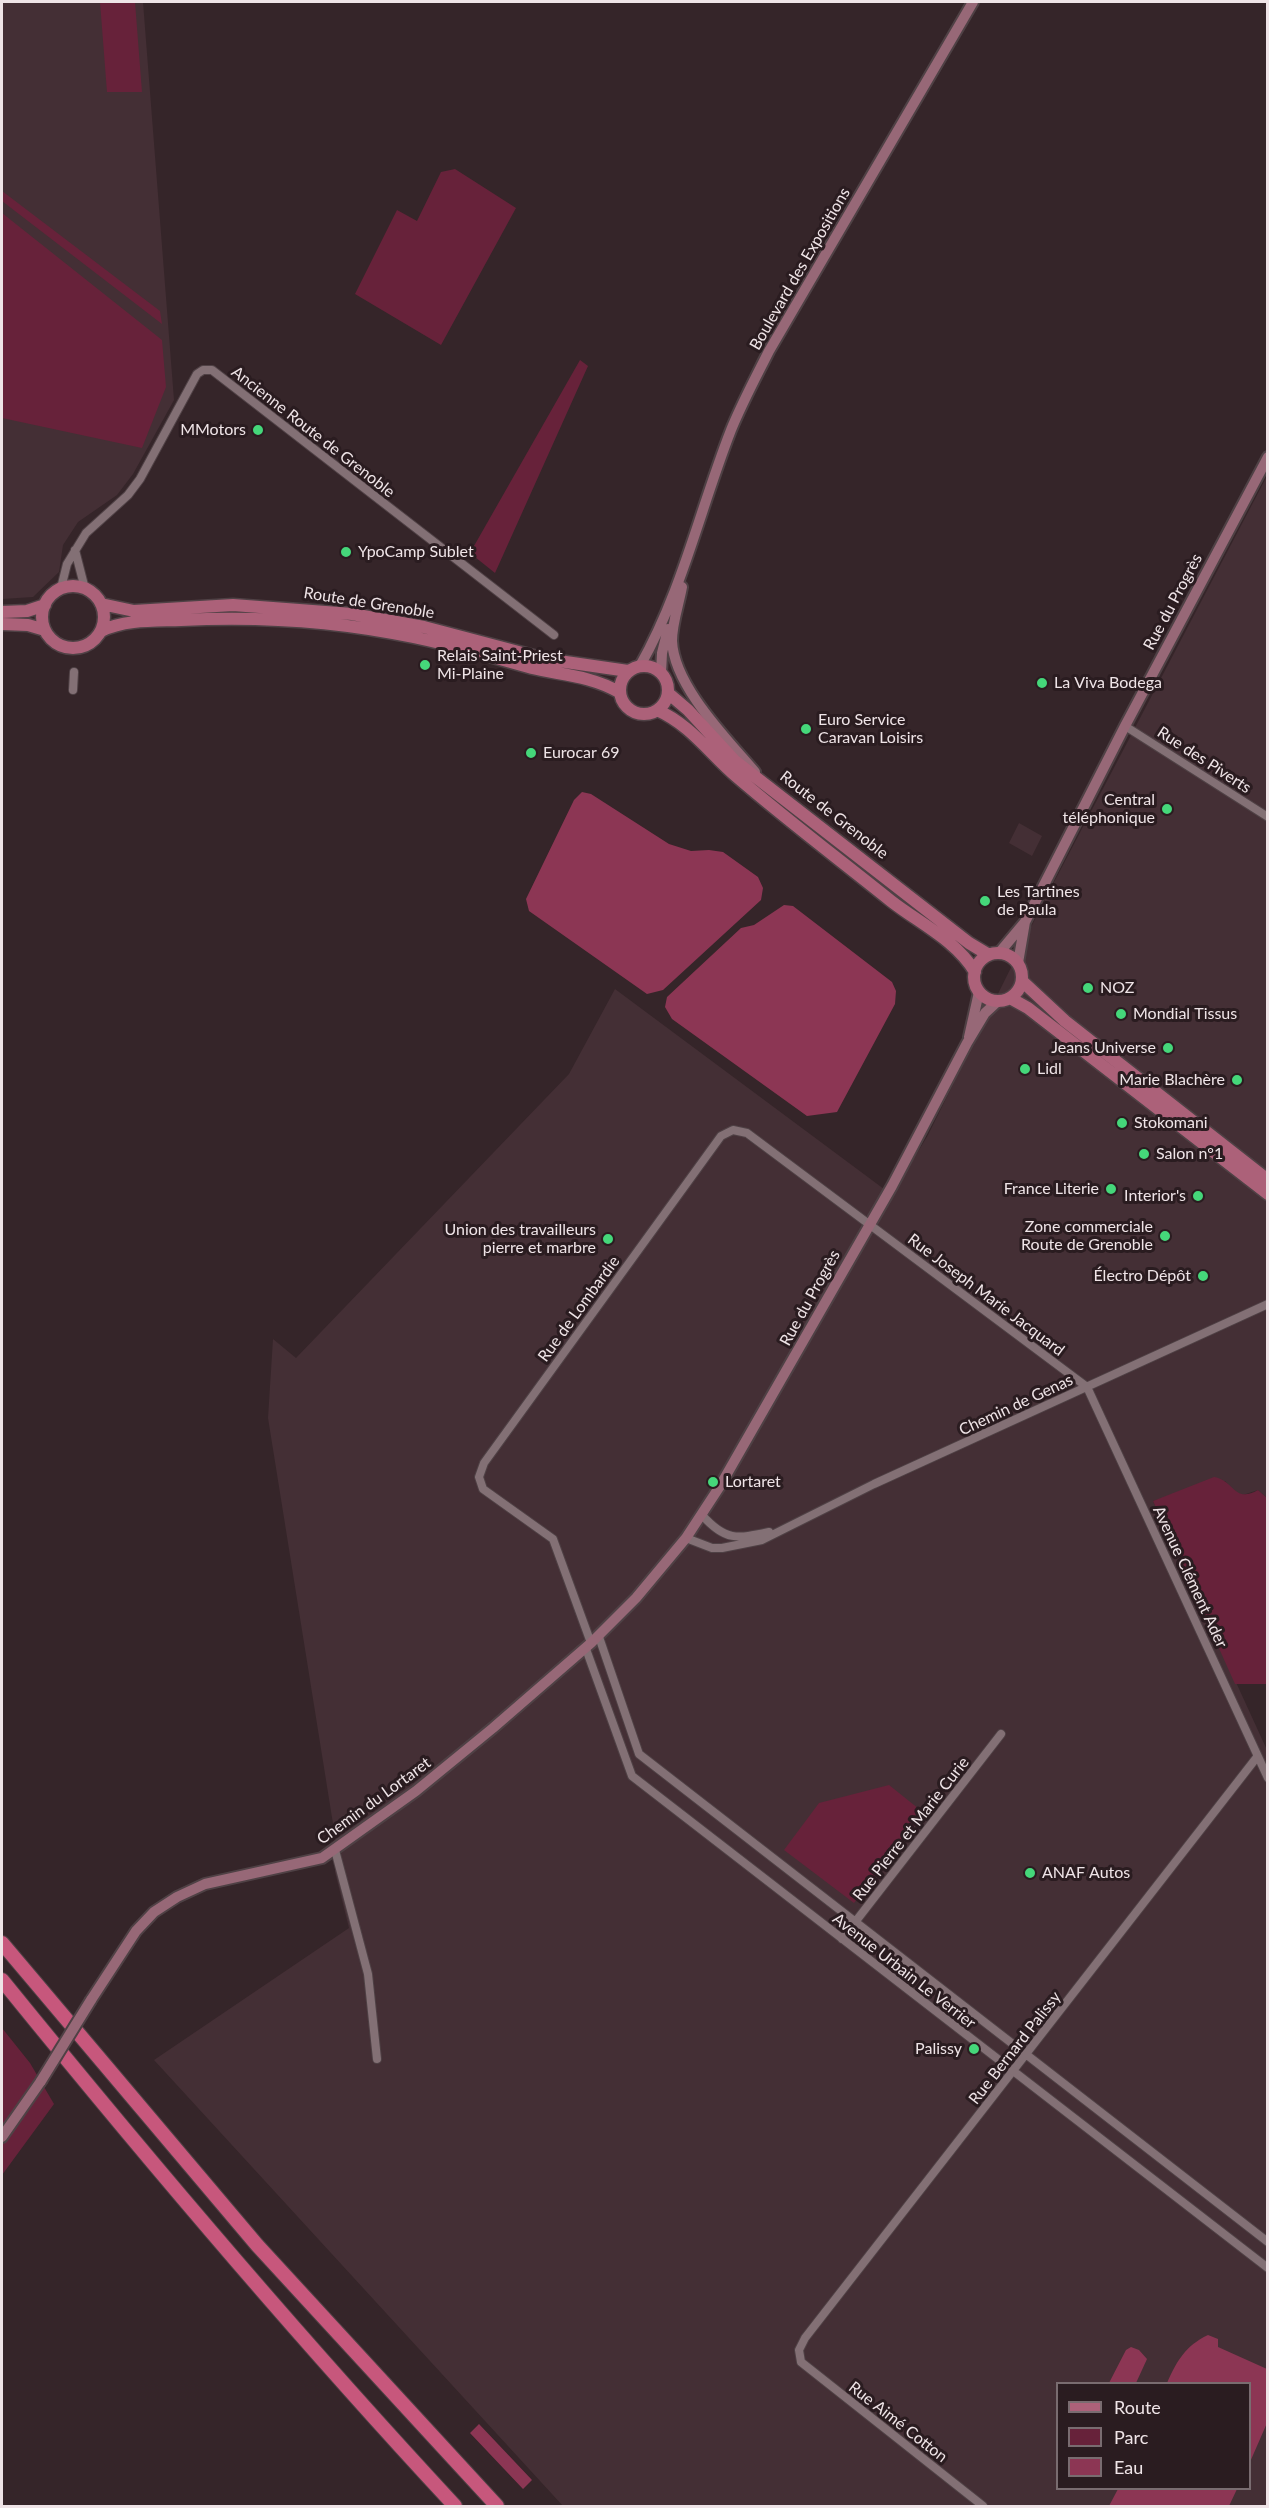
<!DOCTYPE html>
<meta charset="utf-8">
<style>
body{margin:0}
#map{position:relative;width:1269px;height:2508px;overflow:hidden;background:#352529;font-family:Lato,sans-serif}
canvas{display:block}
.frame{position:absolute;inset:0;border:3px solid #efe4e7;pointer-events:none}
.legend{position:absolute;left:1056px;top:2382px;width:195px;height:108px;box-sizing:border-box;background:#2a1c20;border:2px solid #796c70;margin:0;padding:8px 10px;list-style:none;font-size:18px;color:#efe4e7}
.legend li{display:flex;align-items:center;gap:12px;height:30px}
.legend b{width:30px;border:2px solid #796c70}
</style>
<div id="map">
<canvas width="1269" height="2508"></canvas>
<div class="frame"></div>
<ul class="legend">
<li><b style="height:8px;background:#ac6179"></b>Route</li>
<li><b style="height:16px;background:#67223a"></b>Parc</li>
<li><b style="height:16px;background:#8c3654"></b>Eau</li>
</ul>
</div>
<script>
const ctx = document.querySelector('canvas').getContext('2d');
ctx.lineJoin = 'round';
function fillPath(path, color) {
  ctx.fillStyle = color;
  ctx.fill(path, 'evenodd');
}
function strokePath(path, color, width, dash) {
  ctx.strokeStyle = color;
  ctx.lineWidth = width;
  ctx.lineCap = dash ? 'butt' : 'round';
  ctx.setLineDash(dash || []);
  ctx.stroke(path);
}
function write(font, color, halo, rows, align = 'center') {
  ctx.font = font + ' Lato,sans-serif';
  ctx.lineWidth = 6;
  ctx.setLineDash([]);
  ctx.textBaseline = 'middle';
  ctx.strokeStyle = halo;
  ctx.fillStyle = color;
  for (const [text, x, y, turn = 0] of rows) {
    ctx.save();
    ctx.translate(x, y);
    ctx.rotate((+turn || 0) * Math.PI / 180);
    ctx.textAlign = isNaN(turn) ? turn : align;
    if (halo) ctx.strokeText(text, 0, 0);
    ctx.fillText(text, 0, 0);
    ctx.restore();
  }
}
fillPath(new Path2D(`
 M2,2H143L174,400L133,474L117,495L78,522L63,545L59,572L33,597L2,599Z
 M1267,476V1498L1258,1490L1243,1495L1234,1492L1225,1481L1153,1501L1267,1750V2506H563L154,2060L349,1928L335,1872L334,1830L268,1418L273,1339L296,1358L569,1074L615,989L892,1195L928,1135L1043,903ZM1058,2384H1250V2488H1058Z
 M1019,823L1042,836L1032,856L1009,843Z`), '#442f35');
fillPath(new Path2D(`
 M100,2H135L142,92H107Z
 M455,169L516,208L441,345L355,294L397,210L417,221L441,172Z
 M2,191L160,311L162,324L2,201Z
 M2,213L162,340L166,387L142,448L2,418Z
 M580,360L588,366L495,573L470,553Z
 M1214,1477C1234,1480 1234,1504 1258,1490L1267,1498V1684H1235L1153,1501Z
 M889,1785L924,1813L854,1903L784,1850L819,1803Z
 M2,2028L30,2063L54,2104L2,2175Z`), '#67223a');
fillPath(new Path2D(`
 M582,792L591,794L669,844L691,851L709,850L723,852L758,877L763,888L761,900L663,990L647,994L529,911L526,899L574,800Z
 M784,905L793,906L892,982L896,991L895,1004L837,1112L807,1116L672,1019L665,1007L667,997L741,928L754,925Z
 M1208,2335L1218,2339V2347L1267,2369V2423L1250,2462V2384L1167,2383C1177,2361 1185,2346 1208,2335Z
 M1131,2347L1139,2350L1147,2359L1136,2383H1109L1126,2350Z
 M479,2424L532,2480L523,2489L470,2433Z
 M1118,2489V2488L1237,2489L1229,2506H1109Z`), '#8c3654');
const street = new Path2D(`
 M75,550L85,589
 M61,588L67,564L86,533L128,495L140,479L197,374L203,370H212L554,635
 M73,690L74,672
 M1125,726L1268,817
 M702,1515C725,1541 737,1539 769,1532
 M686,1538L712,1548H722L762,1540L874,1484L1268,1304
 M599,1637L639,1754L1268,2242
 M591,1643L553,1539L483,1489L479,1477L484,1463L721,1136L733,1130L747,1133L1087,1387L1268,1778
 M586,1649L632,1776L1268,2268
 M335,1850L368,1974L377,2059
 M842,1939L1001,1734
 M983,2506L801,2362L799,2350L805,2338L1257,1757`);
const secondary = new Path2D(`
 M682,587C679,604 672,623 672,641C674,686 727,739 755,772
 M640,666C682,592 700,509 731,430C742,403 756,377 769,351L973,2
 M661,673L662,653L668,629
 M999,953L1025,922L1125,726L1268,457
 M1018,963L1025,922
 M969,1037L979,992
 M91,2000L136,1931L154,1912L177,1897L205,1884L322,1858L416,1791L493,1728L591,1643L636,1598L686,1538L720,1486L892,1186L967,1043L985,1013L998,1001
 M2,2137L41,2081`);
const primary = new Path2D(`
 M42 617a31 31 0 1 1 62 0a31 31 0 1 1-62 0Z
 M101,604L134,611L233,605L352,614L424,627L545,659L628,671
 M2,612L27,611L45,605
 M2,624L28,625L45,630
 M101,631C126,619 155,621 181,620C259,616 337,621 413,637C453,645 492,657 532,668C563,675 591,676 619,692
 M620 690a24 24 0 1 1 48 0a24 24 0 1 1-48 0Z
 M668,693L688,710L735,761L969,943L989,955
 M657,710C691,725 710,754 737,777C787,820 840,860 891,901C919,923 956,940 975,972
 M974 977a24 24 0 1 1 48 0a24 24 0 1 1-48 0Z
 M1022,981L1065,1021L1268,1180
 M1010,998L1028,1008L1268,1194`);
const highway = new Path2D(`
 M2,1943L257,2245L497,2506
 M2,1980C148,2160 298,2337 455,2506`);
strokePath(street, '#4f4145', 10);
strokePath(secondary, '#4f4145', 14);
strokePath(primary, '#4f4145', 15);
strokePath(highway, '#4f4145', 16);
strokePath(street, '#837075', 8);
strokePath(secondary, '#976877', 10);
strokePath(primary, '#ac6179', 12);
strokePath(highway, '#c7577c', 14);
const secondaryBridge = new Path2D(`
 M41,2081L91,2000`);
strokePath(secondaryBridge, '#4f4145', 14, []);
strokePath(secondaryBridge, '#976877', 10);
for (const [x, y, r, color] of [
 [258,430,6,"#45d77a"],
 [346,552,6,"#45d77a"],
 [425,665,6,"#45d77a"],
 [1042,683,6,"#45d77a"],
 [806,729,6,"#45d77a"],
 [531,753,6,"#45d77a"],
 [1167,809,6,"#45d77a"],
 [985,901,6,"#45d77a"],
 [1088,988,6,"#45d77a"],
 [1121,1014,6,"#45d77a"],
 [1168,1048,6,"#45d77a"],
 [1025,1069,6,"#45d77a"],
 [1237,1080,6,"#45d77a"],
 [1122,1123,6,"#45d77a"],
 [1144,1154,6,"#45d77a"],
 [1111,1189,6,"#45d77a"],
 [1198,1196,6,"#45d77a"],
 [1165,1236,6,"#45d77a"],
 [608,1239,6,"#45d77a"],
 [1203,1276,6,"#45d77a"],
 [713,1482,6,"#45d77a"],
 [1030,1873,6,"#45d77a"],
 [974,2049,6,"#45d77a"]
]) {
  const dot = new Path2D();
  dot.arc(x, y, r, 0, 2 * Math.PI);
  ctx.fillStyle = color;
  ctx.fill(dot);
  strokePath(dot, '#2a1c20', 2);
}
write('16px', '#efe4e7', '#2a1c20', [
 ["Boulevard des Expositions",800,269,-60],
 ["Ancienne Route de Grenoble",313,432,38],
 ["Rue du Progrès",1173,602,-62],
 ["Route de Grenoble",369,603,9],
 ["Rue des Piverts",1204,760,33],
 ["Route de Grenoble",834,815,38],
 ["Rue Joseph Marie Jacquard",986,1295,37],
 ["Rue du Progrès",810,1298,-61],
 ["Rue de Lombardie",579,1309,-54],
 ["Chemin de Genas",1016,1405,-25],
 ["Avenue Clément Ader",1190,1577,65],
 ["Chemin du Lortaret",374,1801,-36],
 ["Rue Pierre et Marie Curie",911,1829,-52],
 ["Avenue Urbain Le Verrier",904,1971,38],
 ["Rue Bernard Palissy",1015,2048,-52],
 ["Rue Aimé Cotton",898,2422,38]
]);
write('16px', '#efe4e7', '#2a1c20', [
 ["MMotors",246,430,"right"],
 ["YpoCamp Sublet",358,552],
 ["Relais Saint-Priest",437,656],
 ["Mi-Plaine",437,674],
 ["La Viva Bodega",1054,683],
 ["Euro Service",818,720],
 ["Caravan Loisirs",818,738],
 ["Eurocar 69",543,753],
 ["Central",1155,800,"right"],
 ["téléphonique",1155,818,"right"],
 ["Les Tartines",997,892],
 ["de Paula",997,910],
 ["NOZ",1100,988],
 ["Mondial Tissus",1133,1014],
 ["Jeans Universe",1156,1048,"right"],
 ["Lidl",1037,1069],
 ["Marie Blachère",1225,1080,"right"],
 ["Stokomani",1134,1123],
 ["Salon n°1",1156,1154],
 ["France Literie",1099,1189,"right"],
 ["Interior's",1186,1196,"right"],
 ["Zone commerciale",1153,1227,"right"],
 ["Route de Grenoble",1153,1245,"right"],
 ["Union des travailleurs",596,1230,"right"],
 ["pierre et marbre",596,1248,"right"],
 ["Électro Dépôt",1191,1276,"right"],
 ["Lortaret",725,1482],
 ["ANAF Autos",1042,1873],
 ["Palissy",962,2049,"right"]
], 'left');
</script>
